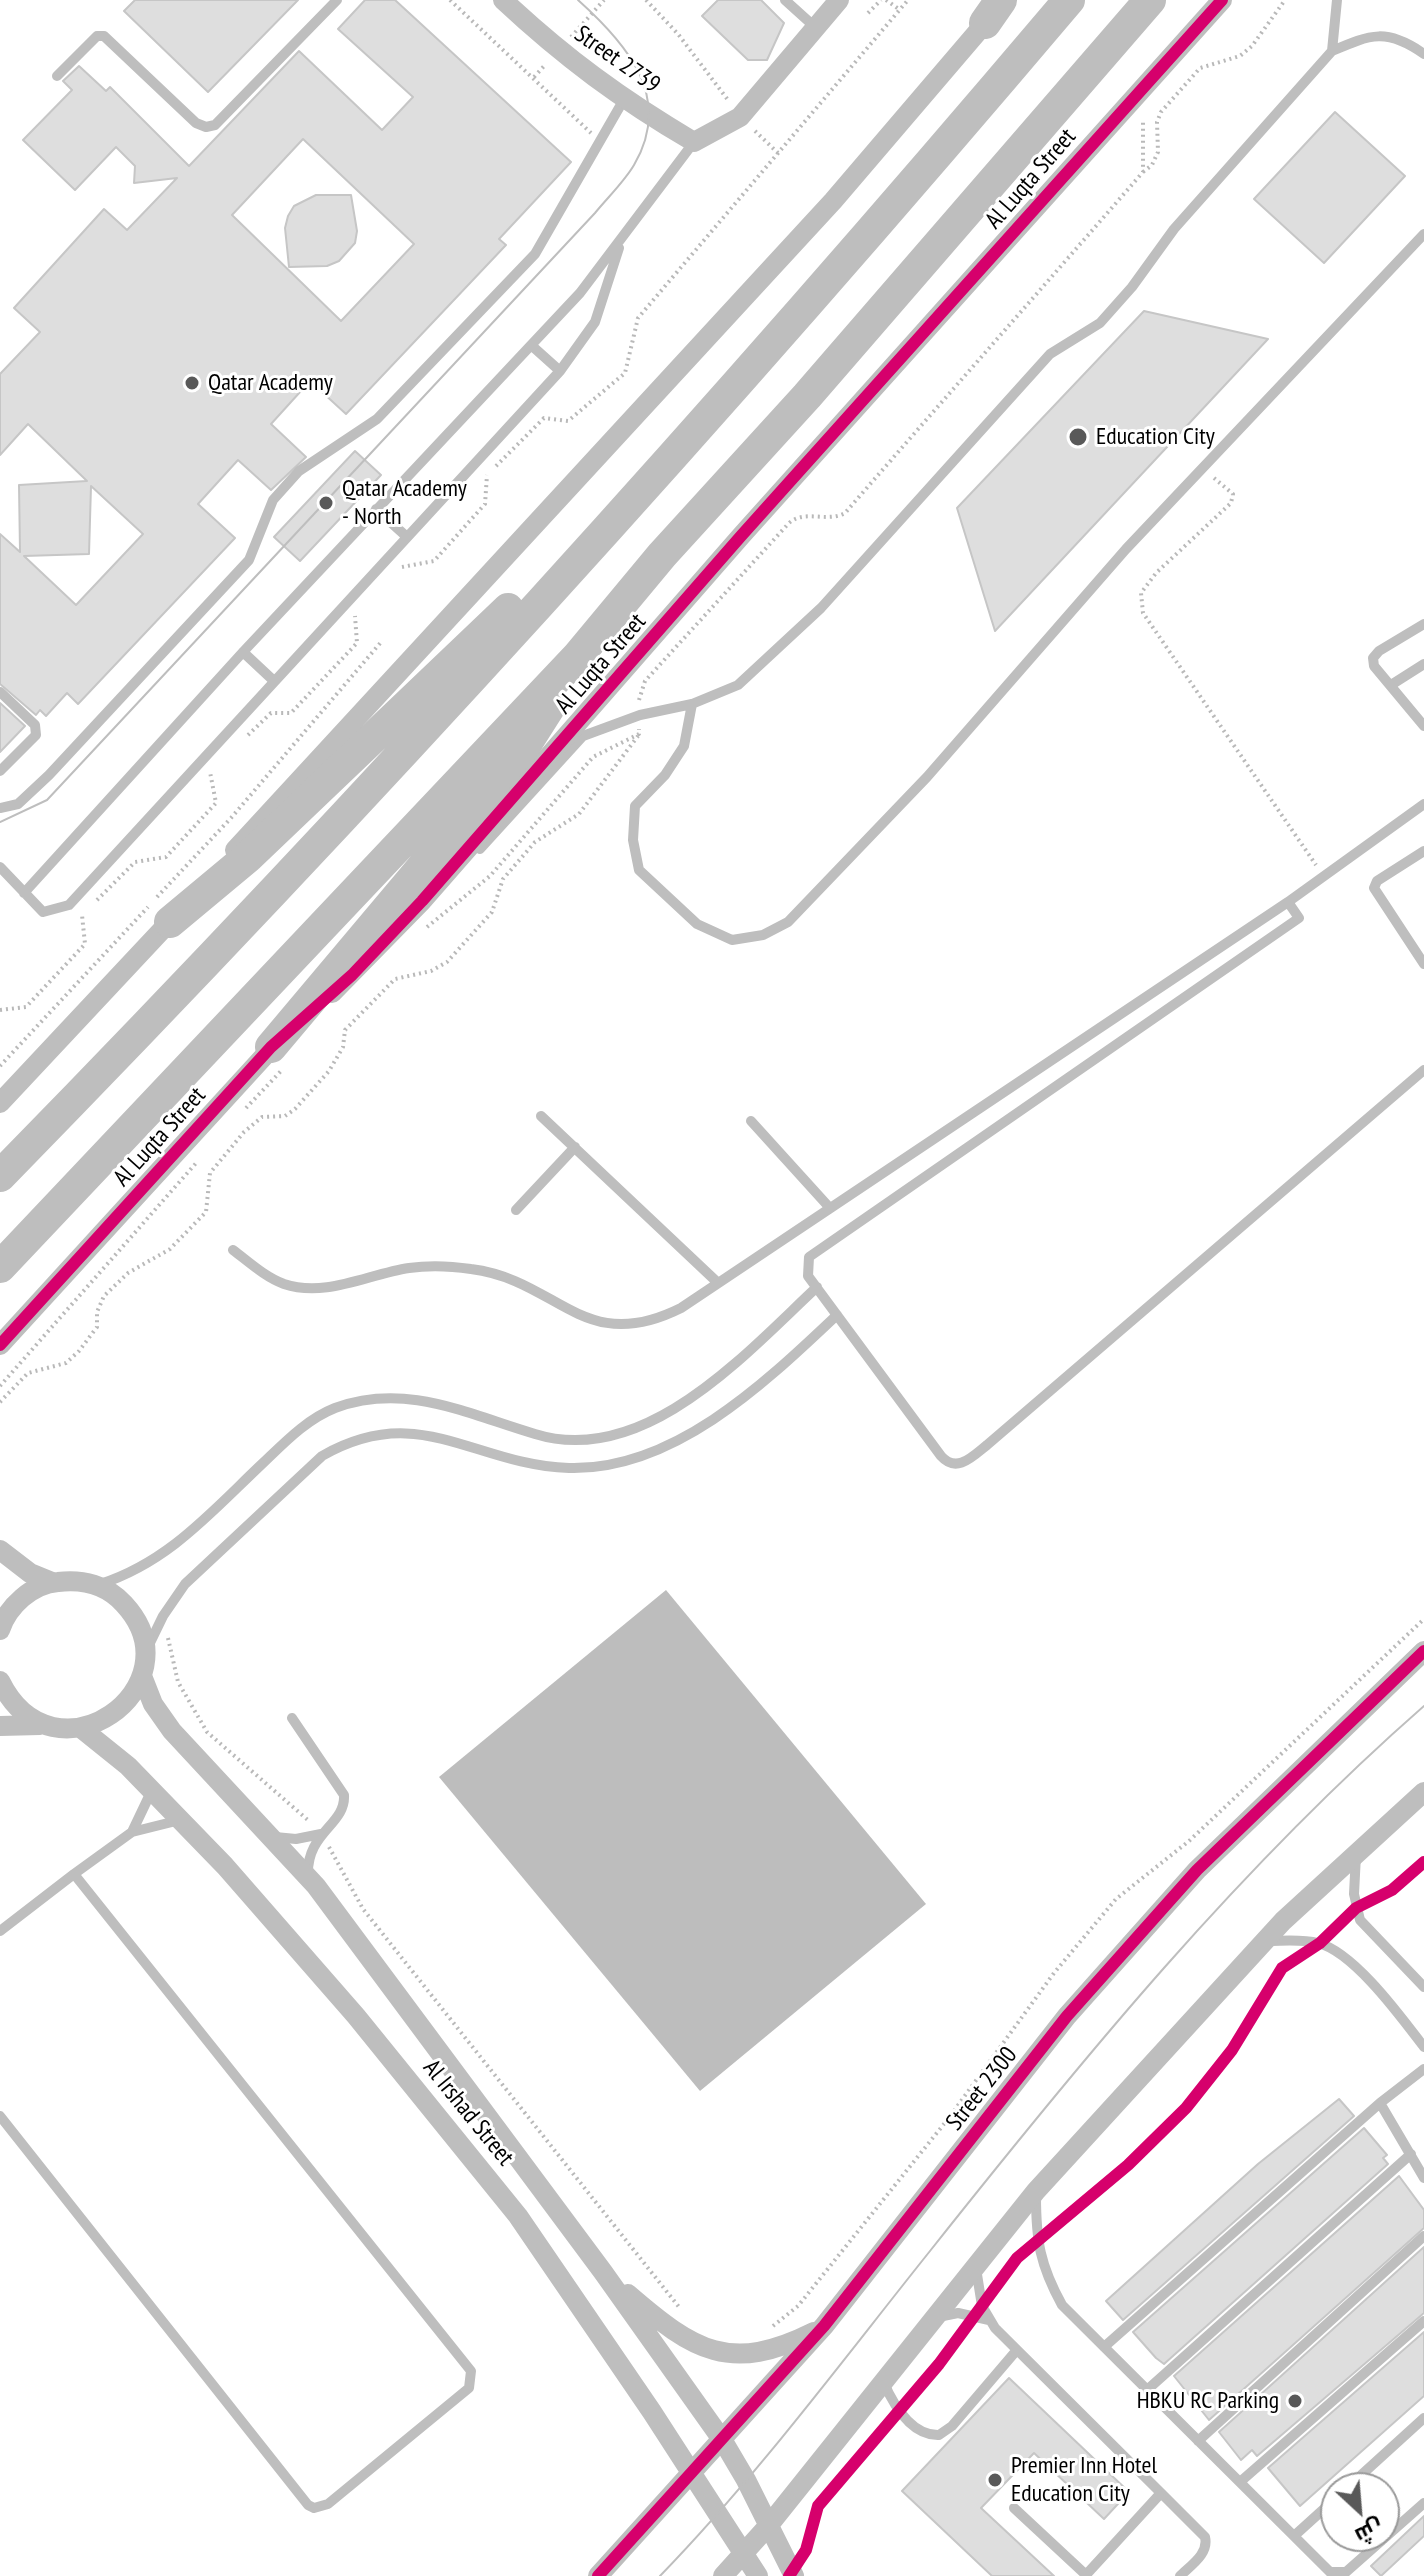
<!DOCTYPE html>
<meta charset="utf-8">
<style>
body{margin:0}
#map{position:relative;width:1424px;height:2576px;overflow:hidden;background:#fff;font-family:"PT Sans Narrow",Cairo,sans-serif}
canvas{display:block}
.north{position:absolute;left:1320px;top:2472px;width:80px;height:80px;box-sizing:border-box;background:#fff;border:2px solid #999;border-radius:50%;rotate:154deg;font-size:22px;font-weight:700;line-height:32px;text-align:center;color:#000}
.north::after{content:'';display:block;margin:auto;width:28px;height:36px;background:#595959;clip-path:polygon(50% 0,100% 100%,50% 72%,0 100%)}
</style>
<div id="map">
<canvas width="1424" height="2576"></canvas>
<div class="north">ش</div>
</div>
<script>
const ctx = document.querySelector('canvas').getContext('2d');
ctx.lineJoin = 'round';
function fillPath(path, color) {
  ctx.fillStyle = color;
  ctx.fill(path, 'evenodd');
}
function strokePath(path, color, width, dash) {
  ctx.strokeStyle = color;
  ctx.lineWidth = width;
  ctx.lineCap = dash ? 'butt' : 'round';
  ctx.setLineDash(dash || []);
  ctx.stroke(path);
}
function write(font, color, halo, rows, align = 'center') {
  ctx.font = font + ' "PT Sans Narrow",sans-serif';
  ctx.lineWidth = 6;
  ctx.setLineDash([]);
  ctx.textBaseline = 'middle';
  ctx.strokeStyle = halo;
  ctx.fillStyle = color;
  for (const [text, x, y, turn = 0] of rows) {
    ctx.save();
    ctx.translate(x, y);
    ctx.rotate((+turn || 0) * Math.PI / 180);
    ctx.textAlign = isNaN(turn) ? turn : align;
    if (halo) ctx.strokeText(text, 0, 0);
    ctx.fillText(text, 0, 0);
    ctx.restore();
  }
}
fillPath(new Path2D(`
 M666,1590L926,1904L700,2091L439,1777Z`), '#bdbdbd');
const building = new Path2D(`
 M135,0H298L208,92L124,11Z
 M365,0H395L571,162L499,239L506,245L346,414L310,381L271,424L306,457L271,490L238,460L198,504L235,538L78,704L67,693L46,716L40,710L36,715L0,684V534L20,552L19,485L87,481L28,424L0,455V374L40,332L14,308L104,209L127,230L177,178L134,183L135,166L116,147L75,190L23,140L72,90L63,81L79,66L106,91L110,87L189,166L299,51L382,130L413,97L338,29ZM303,139L414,244L341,321L232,215ZM91,486L143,534L76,605L24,556L89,554Z
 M718,0H761L784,23L767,60H748L702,16Z
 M1335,112L1405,176L1324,263L1254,199Z
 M316,195H351L357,231L355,243L339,261L327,266L289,267L285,228L288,216L294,206Z
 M1144,311L1268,339L995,631L957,508Z
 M355,451L381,475L300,561L274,537Z
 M0,703L25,726L0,752Z
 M1339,2099L1354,2116L1123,2320L1106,2301L1258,2164Z
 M1364,2128L1387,2155L1383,2158L1388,2164L1164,2364L1156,2358L1133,2332Z
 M1399,2176L1424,2210V2228L1209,2420L1174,2376Z
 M1424,2247V2313L1257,2456L1252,2450L1241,2460L1219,2432Z
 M1424,2332V2396L1300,2506L1268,2468Z
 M1009,2378L1129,2492L1104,2519L1034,2453L981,2508L1054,2576H992L902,2491Z
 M1424,2516V2536L1381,2576L1371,2566Z`);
fillPath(building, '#dedede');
strokePath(building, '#c6c6c6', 2);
strokePath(new Path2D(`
 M450,0L591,133
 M646,0L678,34L728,100
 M886,0L900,10
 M868,13L881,0
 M571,37L604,0
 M534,77L546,64
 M755,131L778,153
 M1143,172L1152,165L1158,152L1157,122L1161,112L1200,68L1240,56L1252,46L1285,0
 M496,466L544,418L568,421L625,373L638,318L908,0
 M1214,478L1233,494L1231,503L1156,573L1141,593L1143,613L1316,865
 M402,567L434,561L485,504L487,475
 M639,700L645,681L789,523C805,509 827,523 845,513C944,399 1044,286 1143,172V120
 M248,735L271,713H291L357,643L355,616
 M157,897L231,818L382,641
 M97,900L135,862L166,857L216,803L210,772
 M427,927L490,876L593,757L639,734V729
 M0,1010L26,1007L85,944L82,915
 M0,1066L148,907
 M246,1108L281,1071
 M0,1386L197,1162
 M0,1402L28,1373L66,1363L79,1351L97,1327V1312L104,1296L128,1273L170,1249L206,1212L210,1173L244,1132L262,1117L285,1116L295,1109L329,1071L343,1047L345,1030L395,979L431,971L447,962L492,912L503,879L535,842L579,814L638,736
 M168,1638L178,1682L207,1732L309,1821
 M329,1847L363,1909L679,2307
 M773,2326L798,2306L948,2119L1054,1973L1116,1899L1189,1841L1424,1619`), '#b9b9b9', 4, [2, 4]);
strokePath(new Path2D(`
 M785,0L816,28
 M1332,51L1337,0
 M57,76L97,36H104L196,123L206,127L215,125L337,0
 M531,345L560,371
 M376,509L407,537
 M1424,624L1379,651L1373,658L1374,666L1424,726
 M243,652L274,681
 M1391,685L1424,664
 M0,692L35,725L36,735L0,771
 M692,704L684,746L665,775L635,806L633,840L639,870L697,924L732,940L763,935L788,922L927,777L1126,549L1424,234
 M0,808L18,804L49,775L249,560L273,500L299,471L377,419L535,254L623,101
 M480,849L583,736L640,715L692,704L738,685L821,608L1050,354L1100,323L1132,287L1174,229L1332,51C1371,34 1387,28 1424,54
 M1424,851L1377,881L1374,888L1424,964
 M0,867L43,912L69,905L560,371L595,322L619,248
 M24,893L243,652L580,293L694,142
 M1288,902L1299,918L809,1257L808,1276L941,1456C957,1474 973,1456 987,1445L1424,1070
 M541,1116L717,1282
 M751,1121L829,1207
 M516,1210L575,1147
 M233,1250C249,1262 265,1277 284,1284C326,1298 368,1274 409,1268C429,1265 451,1266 471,1269C559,1280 583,1357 681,1308L1288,902L1424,804
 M100,1584C169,1562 212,1511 263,1463C285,1442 307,1419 335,1408C406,1382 467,1414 535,1434C645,1468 746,1353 817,1287
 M147,1649L163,1616L185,1584L322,1456C420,1400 473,1465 569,1468C674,1471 766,1382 837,1315
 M292,1718L344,1795C346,1825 306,1832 308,1876
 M132,1832L152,1790
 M275,1837L296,1839L321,1834
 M1356,1855L1354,1894L1360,1920L1424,1987
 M74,1874L132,1832L180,1820
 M0,1931L74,1874L471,2371L469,2388L328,2504L314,2508L308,2505L0,2116
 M1267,1941C1284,1941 1302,1939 1318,1943C1354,1952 1401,2017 1424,2047
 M1380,2103L1424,2178
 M1036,2196C1036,2241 1040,2265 1062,2305L1330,2572H1346L1424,2503
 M976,2268L982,2306L995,2328L1161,2493
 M938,2317L958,2313L989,2320
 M1104,2347L1380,2103L1424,2069
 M883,2381C893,2404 911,2436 939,2435L952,2426L1016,2351
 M1147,2390L1411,2154
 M1198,2441L1424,2236
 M1240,2482L1424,2321
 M1347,2488L1424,2418
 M1014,2508L1086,2575
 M1294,2536L1336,2498
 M1085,2576L1161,2493L1205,2537C1209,2554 1191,2565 1180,2576`), '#bebebe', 10);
strokePath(new Path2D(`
 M503,0C565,58 621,99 694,142L740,117L839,0
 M235,850L833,201L992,15
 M332,993L422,901L741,536L1222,0
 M0,1103L176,915
 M0,1345L278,1041
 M0,1550L30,1573L52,1582
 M0,1630C8,1606 32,1584 58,1582C83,1579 107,1585 124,1604C200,1686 54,1791 0,1681
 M142,1676L153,1704L172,1731L316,1886L603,2272L723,2441L746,2480L794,2576
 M0,1726L40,1725
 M82,1729L128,1766L225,1866L356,2016L518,2216L652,2412L758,2576
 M628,2294C694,2351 730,2374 814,2332
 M598,2576L824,2326L1067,2016L1197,1870L1424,1651
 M723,2576L769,2525L1036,2191L1283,1921L1424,1792`), '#bebebe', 20);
strokePath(new Path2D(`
 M985,23L1001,0
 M170,922L248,857L508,609
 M271,1047L526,744L552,703
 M0,1176C370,798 727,404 1069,0
 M0,1267L578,656L662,555L807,396L1150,0`), '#bebebe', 32);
strokePath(new Path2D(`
 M0,822L47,800L595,213C608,197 624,182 634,165C674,97 626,43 578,0
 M660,2576C758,2475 842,2361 930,2251C1083,2058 1238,1869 1424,1706`), '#bebebe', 2);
strokePath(new Path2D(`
 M0,1345L271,1047L352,975L422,901L741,536L1222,0
 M598,2576L824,2326L1067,2016L1197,1870L1424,1651
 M789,2576L806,2550L818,2506L939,2364L1017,2258L1128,2165L1186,2108L1232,2050L1282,1968L1320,1943L1356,1908L1392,1890L1424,1862`), '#d6006c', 12);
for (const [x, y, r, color] of [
 [192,383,8,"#595959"],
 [1078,437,10,"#595959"],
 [326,503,8,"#595959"],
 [1295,2401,8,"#595959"],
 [995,2480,8,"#595959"]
]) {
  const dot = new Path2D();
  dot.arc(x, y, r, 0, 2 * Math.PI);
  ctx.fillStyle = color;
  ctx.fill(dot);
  strokePath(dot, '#fff', 3);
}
write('24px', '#000', '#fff', [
 ["Street 2739",617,60,35],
 ["Al Luqta Street",1031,179,-49],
 ["Al Luqta Street",601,664,-49],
 ["Al Luqta Street",160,1137,-48],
 ["Street 2300",982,2089,-52],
 ["Al Irshad Street",468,2113,51]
]);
write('24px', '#000', '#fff', [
 ["Qatar Academy",208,383],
 ["Education City",1096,437],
 ["Qatar Academy",342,489],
 ["- North",342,517],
 ["HBKU RC Parking",1279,2401,"right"],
 ["Premier Inn Hotel",1011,2466],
 ["Education City",1011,2494]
], 'left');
</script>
